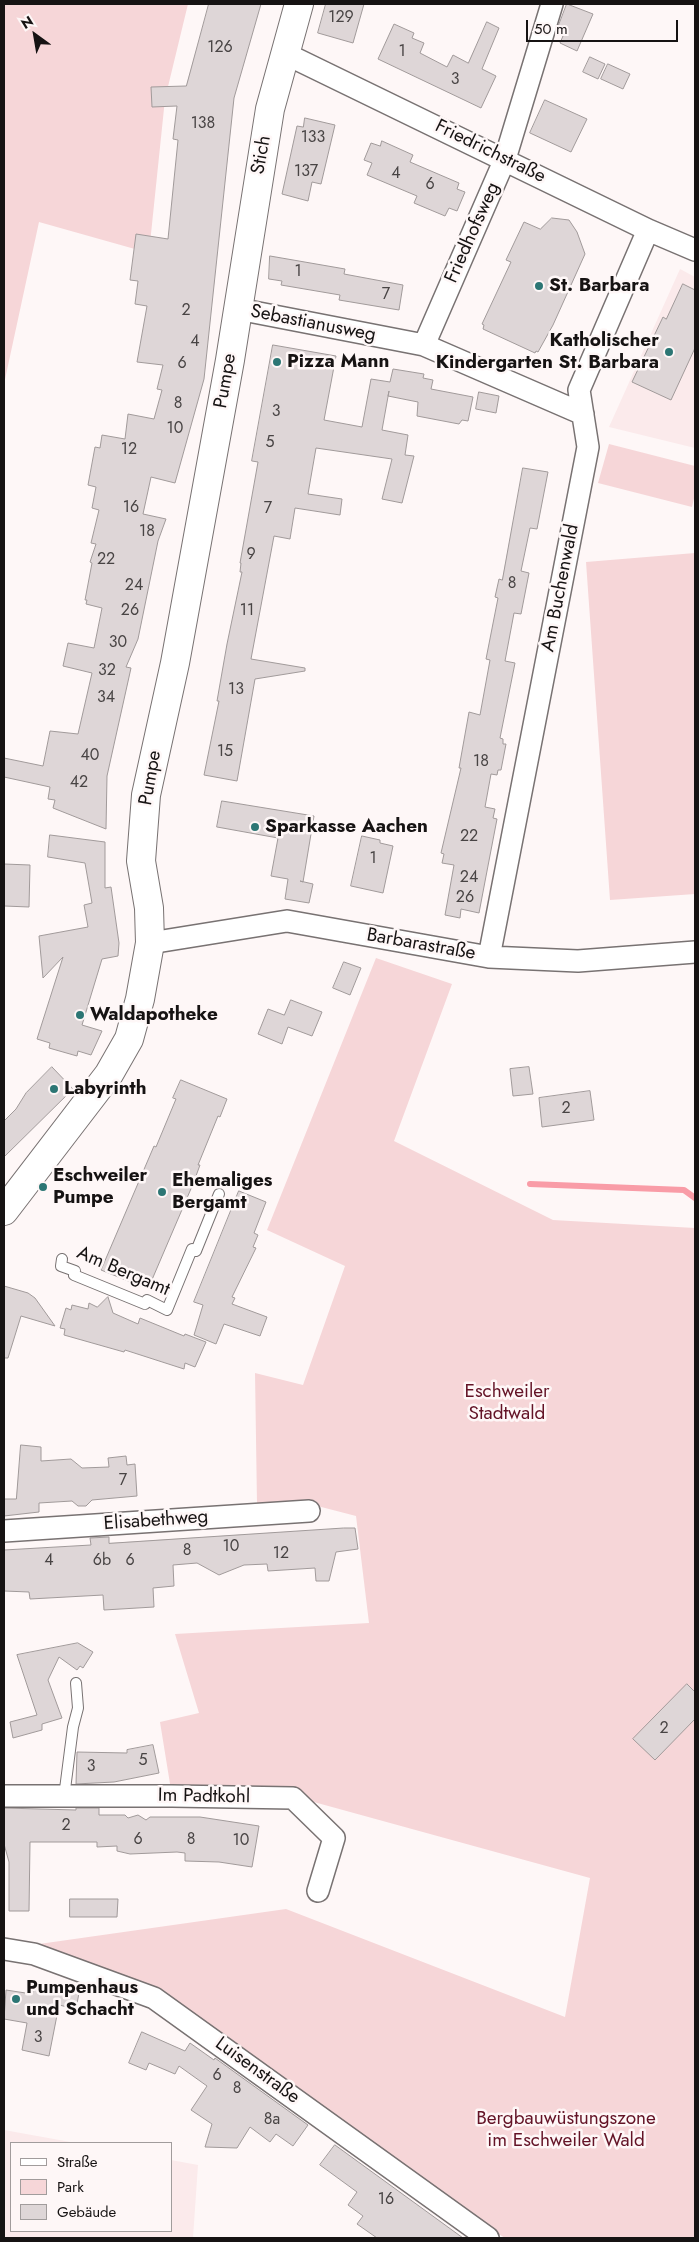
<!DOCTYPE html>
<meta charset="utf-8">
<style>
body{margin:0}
#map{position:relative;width:699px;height:2242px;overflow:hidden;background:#fef7f7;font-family:Jost,sans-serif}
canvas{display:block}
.frame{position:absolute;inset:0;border:5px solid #161313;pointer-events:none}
.legend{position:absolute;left:10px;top:2142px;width:162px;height:90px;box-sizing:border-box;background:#fef7f7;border:1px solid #a19c9c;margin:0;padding:6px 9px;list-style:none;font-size:15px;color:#161313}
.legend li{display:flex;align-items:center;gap:10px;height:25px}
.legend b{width:25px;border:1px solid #a19c9c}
.north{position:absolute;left:10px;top:10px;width:50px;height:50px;-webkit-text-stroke:4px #fef7f7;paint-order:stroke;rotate:328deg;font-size:14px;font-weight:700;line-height:20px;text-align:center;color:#161313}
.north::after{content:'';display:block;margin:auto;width:18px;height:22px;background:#161313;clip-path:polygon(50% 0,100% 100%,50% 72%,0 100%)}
.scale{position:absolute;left:526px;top:20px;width:152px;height:22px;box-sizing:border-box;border:2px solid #161313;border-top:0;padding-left:6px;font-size:15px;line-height:18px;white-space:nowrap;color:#161313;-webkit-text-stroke:4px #fef7f7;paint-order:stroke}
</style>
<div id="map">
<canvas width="699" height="2242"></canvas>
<div class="frame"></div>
<ul class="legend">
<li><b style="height:6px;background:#fff"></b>Straße</li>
<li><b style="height:14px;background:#f6d6d8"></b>Park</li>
<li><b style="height:14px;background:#ded6d7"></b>Gebäude</li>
</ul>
<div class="north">N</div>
<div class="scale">50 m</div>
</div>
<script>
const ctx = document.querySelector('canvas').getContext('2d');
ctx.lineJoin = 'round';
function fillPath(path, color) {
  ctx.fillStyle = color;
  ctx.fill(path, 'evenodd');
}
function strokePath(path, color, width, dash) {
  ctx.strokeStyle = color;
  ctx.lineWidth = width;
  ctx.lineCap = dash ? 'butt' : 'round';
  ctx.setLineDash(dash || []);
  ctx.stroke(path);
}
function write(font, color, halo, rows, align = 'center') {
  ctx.font = font + ' Jost,sans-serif';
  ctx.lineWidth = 5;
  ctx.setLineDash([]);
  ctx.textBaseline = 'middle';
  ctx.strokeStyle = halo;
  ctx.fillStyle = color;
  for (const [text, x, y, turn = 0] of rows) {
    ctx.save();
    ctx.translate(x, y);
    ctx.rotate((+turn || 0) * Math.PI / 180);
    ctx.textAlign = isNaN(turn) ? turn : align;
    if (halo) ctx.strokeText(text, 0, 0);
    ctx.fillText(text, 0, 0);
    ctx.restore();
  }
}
fillPath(new Path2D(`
 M680,269L695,277V448L609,427Z
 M4,2130L76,2143H11V2231H171V2160L198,2165L193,2238H4Z`), '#fbeaeb');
fillPath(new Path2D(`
 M4,4H188L165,99L149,253L39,222L4,384Z
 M609,444L695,466V494L692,507L598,483Z
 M695,553V894L610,900L586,562Z
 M376,958L452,984L394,1141L553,1220L695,1228V2238H505L453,2205L160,1988L32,1945L286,1909L565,2017L590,1878L292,1796L171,1790L160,1722L199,1713L175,1634L369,1623L356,1516L302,1502L257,1504L255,1373L303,1385L345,1266L267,1230Z`), '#f6d6d8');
strokePath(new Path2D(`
 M530,1184L684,1190L695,1198`), '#f99ca7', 6);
const building = new Path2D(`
 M209,4H261L234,98L204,379L175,483L151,477L143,514L166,519L158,541L138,639L126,667L131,668L107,776L106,829L53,808L55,800L48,799L50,787L4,777V758L43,766L50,731L78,734L92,673L63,666L68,643L94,648L102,608L86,604L87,600H85L92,563L90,562L96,544L91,543L99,510L92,508L96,487L88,485L95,447L100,448L102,435L125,439L128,414L154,419L162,390L157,389L163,365L137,362L147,306L135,304L138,281L130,280L136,234L168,239L178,140L173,139L177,106L152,107L151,87L186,86Z
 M326,4H364L353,43L318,33Z
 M567,4L593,14L577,51L560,43L563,36L556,33Z
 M487,22L499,28L482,69L496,76L481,108L378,59L394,24L414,33L412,38L424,43L420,53L447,67L453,55L468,63Z
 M590,57L605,64L598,79L583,72Z
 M608,64L630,74L623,89L601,79Z
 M545,100L587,119L571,152L530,133Z
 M305,118L335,125L321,184L312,182L308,201L282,194L297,126L303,127Z
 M382,141L413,155L410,162L459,183L457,189L465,192L457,211L449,208L445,216L414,203L417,196L367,175L372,163L364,160L371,143L380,146Z
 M552,218L569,220L577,232L585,254L553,325L538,352L536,351L535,353L483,329L484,325L482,324L511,262L506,260L524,222L540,229Z
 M270,256L345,269L344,274L403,285L399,310L339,300L340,295L281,285L282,281L269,279Z
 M683,284L695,290V348L671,400L632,382L663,317L666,319Z
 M273,345L336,356L324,420L362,427L371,379L390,382L393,369L424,374L423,378L433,380L431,389L473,397L468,421L462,420L459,424L417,416L418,402L388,396L389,391L382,430L408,435L405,455L414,456L402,503L382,499L392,459L316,448L308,494L342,499L340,515L295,508L290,539L274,536L251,659L305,668V671L255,679L237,781L204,775L219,701H217L227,644L242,572H240L241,563H240L258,462L252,461Z
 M479,392L499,396L496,413L476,409Z
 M523,468L548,472L537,529L530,528L521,571L529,573L521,614L514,613L505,661L515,663L500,738L503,739V744H506L501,770H498L497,775L491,774L485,807L495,809L493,818L497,819L487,871L479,913L461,909L460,918L445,915L454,865L442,863L444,854L441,853L461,768H459L469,712L480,715L490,660L486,659L498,598L495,597L499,579L502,580Z
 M222,801L314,816L303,882L300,881L313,884L309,903L285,899L288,879L271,876L278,838L217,827Z
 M50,835L105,842V888L111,887L119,943L118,956L102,959L82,1025L102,1031L91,1055L78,1051L77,1056L49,1048L50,1043L37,1039L63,957L43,978L39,936L88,927L84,905L92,903L85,863L48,857Z
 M362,836L380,840V843L393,846L383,893L351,886Z
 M4,864L30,865L29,907L4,906Z
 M344,962L361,968L350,995L333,988Z
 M291,1000L322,1012L312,1036L288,1027L282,1044L258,1034L268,1009L284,1015Z
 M52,1067L73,1089L4,1157V1121L16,1109L26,1093Z
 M529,1067L533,1094L513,1096L510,1069Z
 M181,1080L227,1099L220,1117L218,1116L198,1165H200L193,1184L148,1289L101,1270L154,1146L156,1147L176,1099L173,1098Z
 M590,1091L594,1120L542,1127L539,1098Z
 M239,1191L266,1202L254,1233L258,1235L253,1247L256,1248L232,1297L235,1298L232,1304L267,1317L260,1336L224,1324L216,1344L194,1335L203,1305L194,1302Z
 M4,1286L28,1293L35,1298L55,1326L21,1316L8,1358H4Z
 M108,1297L113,1313L138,1324L140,1318L184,1336L185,1334L206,1342L195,1367L185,1363L184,1369L125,1350L124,1352L64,1335L65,1329L60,1328L66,1308L71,1310L72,1305L88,1309L89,1303L97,1307Z
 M21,1445L41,1447V1461L71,1459L82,1468L109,1467L108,1458L126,1456L127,1465L135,1464L137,1496L92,1500L86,1506H78L72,1501L39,1503V1512L4,1516V1499H16Z
 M344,1528H355L358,1549L336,1552L329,1581H316L315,1568L268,1571L267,1564L244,1565L219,1575L197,1563L173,1565L174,1586L153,1588L154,1607L104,1610L103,1595L30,1599L29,1592L4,1591V1550L91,1545L90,1538L109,1537V1543Z
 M78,1643L93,1652L83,1668L80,1666L77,1670L59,1657L48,1680L62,1718L42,1724V1730L13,1738L10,1722L37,1715L17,1655Z
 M687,1684L695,1692V1719L655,1760L633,1739Z
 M153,1745L159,1773L114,1782L76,1784L77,1752L127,1753V1750Z
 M4,1808L76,1810V1808H99V1815H125L128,1818L138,1815L146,1820L150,1817H200L259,1826L252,1867L219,1862L185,1861V1853L177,1852L130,1854L117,1851V1846L97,1847V1842H30L29,1911H9V1862L4,1844Z
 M70,1899H118L117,1917H70Z
 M35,1983L79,1993L76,2009L59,2005L49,2056L22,2050L27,2023L4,2019L6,1990L32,1994Z
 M142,2032L185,2051L190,2043L214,2060L215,2058L308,2125L293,2146L276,2134L270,2142L250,2127L237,2148L205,2147L212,2124L191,2110L207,2086L179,2066L175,2074L149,2063L146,2070L129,2063Z
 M335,2145L441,2222L463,2238H377L357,2224L363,2216L348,2205L357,2192L320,2165Z`);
fillPath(building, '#ded6d7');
strokePath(building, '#a19a9a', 1);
const lane = new Path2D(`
 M62,1259L61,1266L75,1271L74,1275L145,1304L147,1300L167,1310L192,1249L196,1251L219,1194
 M64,1797L73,1727L78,1708L76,1683`);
const street = new Path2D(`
 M286,54L648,230L695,250
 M238,309L424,345L583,414
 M424,345L505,159L552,4
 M150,943L287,921L489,957L578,961L695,952
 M489,957L588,447L579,390L648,230
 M4,1531L309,1511
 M4,1796H172L293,1798L334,1838L318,1891
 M4,1949L34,1954L154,1998L488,2238`);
const secondary = new Path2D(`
 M4,1211L109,1074L129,1039L140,999L150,943L149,908L141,861L146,795L175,663L230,360L270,109L299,4`);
strokePath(lane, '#787272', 12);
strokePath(street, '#787272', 24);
strokePath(secondary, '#787272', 30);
strokePath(lane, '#fff', 10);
strokePath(street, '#fff', 21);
strokePath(secondary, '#fff', 28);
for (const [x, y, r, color] of [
 [539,286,5,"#2c7674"],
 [669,352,5,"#2c7674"],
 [277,362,5,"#2c7674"],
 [255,827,5,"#2c7674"],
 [80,1015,5,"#2c7674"],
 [54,1089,5,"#2c7674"],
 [43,1187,5,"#2c7674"],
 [162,1192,5,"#2c7674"],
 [16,1999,5,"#2c7674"]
]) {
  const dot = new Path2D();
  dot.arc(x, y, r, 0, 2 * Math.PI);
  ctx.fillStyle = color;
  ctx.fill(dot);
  strokePath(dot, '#fef7f7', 2);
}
write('16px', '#484444', null, [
 ["129",341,18],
 ["126",220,48],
 ["1",402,52],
 ["3",455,80],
 ["138",203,124],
 ["133",313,138],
 ["137",306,172],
 ["4",396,174],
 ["6",430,185],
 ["1",298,272],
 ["7",386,295],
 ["2",186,311],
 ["4",195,342],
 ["6",182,364],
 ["8",178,404],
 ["3",276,412],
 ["10",175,429],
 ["5",270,443],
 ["12",129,450],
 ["16",131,508],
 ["7",268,509],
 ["18",147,532],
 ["9",251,555],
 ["22",106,560],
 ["8",512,584],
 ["24",134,586],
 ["26",130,611],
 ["11",247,611],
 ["30",118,643],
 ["32",107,671],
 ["13",236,690],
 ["34",106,698],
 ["15",225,752],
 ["40",90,756],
 ["18",481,762],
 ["42",79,783],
 ["22",469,837],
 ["1",373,859],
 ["24",469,878],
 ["26",465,898],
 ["2",566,1109],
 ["7",123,1481],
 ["10",231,1547],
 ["8",187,1551],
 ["12",281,1554],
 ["4",49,1561],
 ["6b",102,1561],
 ["6",130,1561],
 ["2",664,1729],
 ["5",143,1761],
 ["3",91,1767],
 ["2",66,1826],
 ["6",138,1840],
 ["8",191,1840],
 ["10",241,1841],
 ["3",38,2038],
 ["6",217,2076],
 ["8",237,2089],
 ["8a",272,2120],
 ["16",386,2200]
]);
write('19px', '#161313', '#fef7f7', [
 ["Friedrichstraße",490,152,26],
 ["Stich",262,155,-80],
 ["Friedhofsweg",473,233,-66],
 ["Sebastianusweg",313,324,11],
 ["Pumpe",226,381,-80],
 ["Am Buchenwald",561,588,-79],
 ["Pumpe",151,778,-80],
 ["Barbarastraße",421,945,10],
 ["Am Bergamt",123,1272,23],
 ["Elisabethweg",156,1521,-4],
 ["Im Padtkohl",204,1797,1],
 ["Luisenstraße",257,2071,36]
]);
write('bold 19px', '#161313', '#fef7f7', [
 ["St. Barbara",549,286],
 ["Katholischer",659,341,"right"],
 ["Kindergarten St. Barbara",659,363,"right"],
 ["Pizza Mann",287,362],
 ["Sparkasse Aachen",265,827],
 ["Waldapotheke",90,1015],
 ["Labyrinth",64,1089],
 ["Eschweiler",53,1176],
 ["Pumpe",53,1198],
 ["Ehemaliges",172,1181],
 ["Bergamt",172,1203],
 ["Pumpenhaus",26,1988],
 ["und Schacht",26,2010]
], 'left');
write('19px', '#631326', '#fef7f7', [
 ["Eschweiler",507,1392],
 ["Stadtwald",507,1414],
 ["Bergbauwüstungszone",566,2119],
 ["im Eschweiler Wald",566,2141]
]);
</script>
